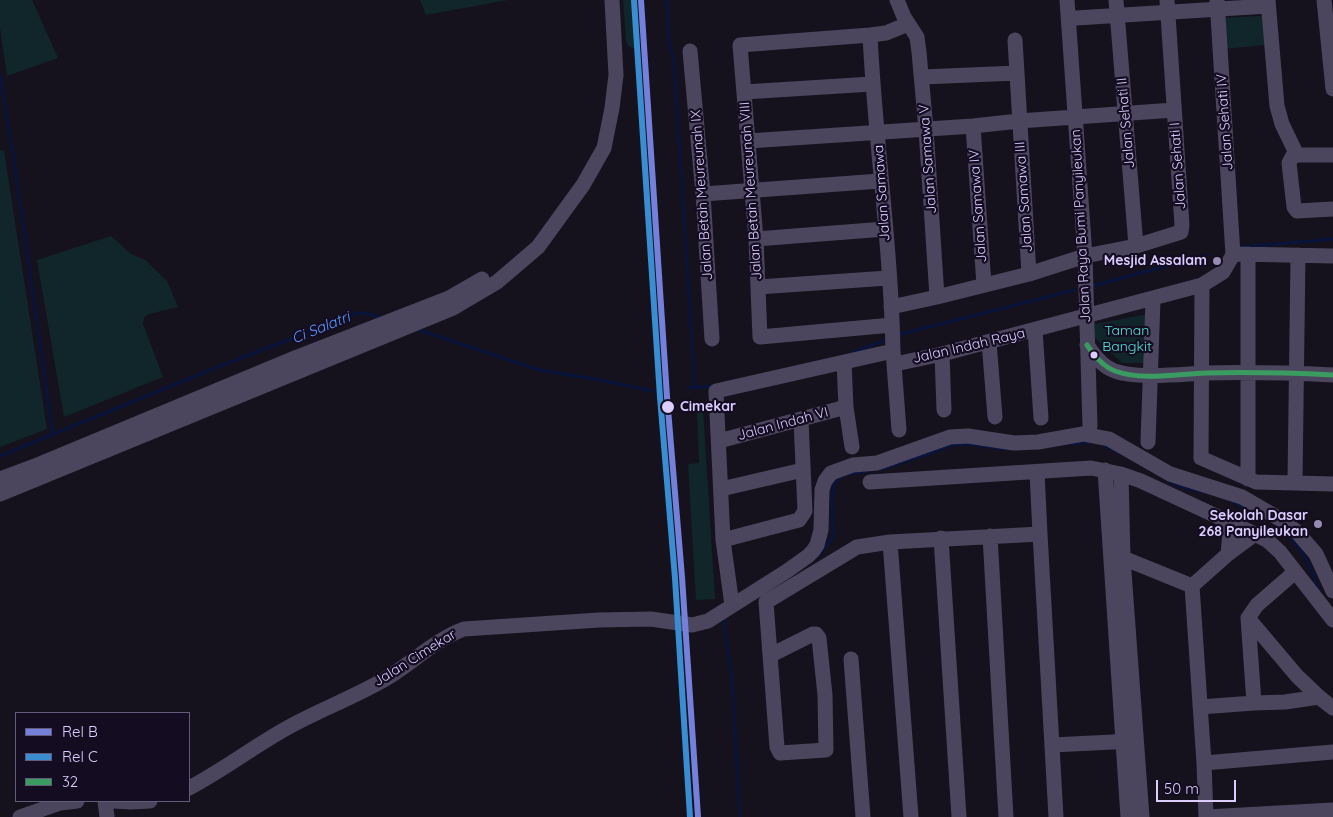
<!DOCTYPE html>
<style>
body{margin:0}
#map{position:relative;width:1333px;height:817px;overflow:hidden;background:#15121d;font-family:Quicksand,sans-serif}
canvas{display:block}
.legend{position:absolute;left:15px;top:712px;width:175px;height:90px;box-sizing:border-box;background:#140d22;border:1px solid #645a7a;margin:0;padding:6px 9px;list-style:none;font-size:15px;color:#dbceff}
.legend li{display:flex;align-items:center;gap:10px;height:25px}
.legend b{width:25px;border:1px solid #645a7a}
.scale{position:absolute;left:1156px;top:780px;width:80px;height:22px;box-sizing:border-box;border:2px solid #dbceff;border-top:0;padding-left:6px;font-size:15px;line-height:18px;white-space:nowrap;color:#dbceff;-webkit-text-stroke:4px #140d22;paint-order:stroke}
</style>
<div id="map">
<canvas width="1333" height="817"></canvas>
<ul class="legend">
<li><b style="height:6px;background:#7480d9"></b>Rel B</li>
<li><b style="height:6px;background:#3a8dd0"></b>Rel C</li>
<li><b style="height:6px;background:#3a9c61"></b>32</li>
</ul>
<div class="scale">50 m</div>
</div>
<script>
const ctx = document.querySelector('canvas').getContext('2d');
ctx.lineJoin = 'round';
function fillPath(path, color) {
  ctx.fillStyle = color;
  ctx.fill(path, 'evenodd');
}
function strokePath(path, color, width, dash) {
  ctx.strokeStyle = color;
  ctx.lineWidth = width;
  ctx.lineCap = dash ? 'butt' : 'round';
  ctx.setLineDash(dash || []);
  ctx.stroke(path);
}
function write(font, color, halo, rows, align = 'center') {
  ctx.font = font + ' Quicksand,sans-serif';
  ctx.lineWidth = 4.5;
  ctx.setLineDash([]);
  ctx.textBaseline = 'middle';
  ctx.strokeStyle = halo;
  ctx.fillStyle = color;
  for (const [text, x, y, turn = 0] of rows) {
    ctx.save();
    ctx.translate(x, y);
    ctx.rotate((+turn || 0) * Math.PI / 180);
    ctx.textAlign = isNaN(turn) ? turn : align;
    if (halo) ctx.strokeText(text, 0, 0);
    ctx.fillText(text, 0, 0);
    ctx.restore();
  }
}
fillPath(new Path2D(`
 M0,0H32L58,58L7,76L0,28Z
 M420,0H508L426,15Z
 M623,0H633L636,49L628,46L626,41Z
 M1262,16L1265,45L1223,49L1220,18Z
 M0,150L4,151L47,429L0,447Z
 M111,236L131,254L145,260L167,281L178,307L149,314L144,317L143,324L163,377L64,417L37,260Z
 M1148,314L1147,363H1122L1095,338V324Z
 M697,410H703L715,599L696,600L688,464L699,463Z`), '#11262a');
strokePath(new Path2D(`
 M667,0L669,42L673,57L675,79L695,388
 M0,75L14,161L53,435
 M1242,247L1333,239
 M1092,286L1207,255
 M416,329L539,370L600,380L652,391
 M901,334L1075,290
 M851,353L883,341
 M689,388L714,386
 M1070,444L1091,442
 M1102,444L1121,454
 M0,456L215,368L358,313H365L382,318
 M882,469L928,454L951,445L968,444L1004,449
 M848,474L869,471
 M1167,480L1176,485L1202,492
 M1231,501L1246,508
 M1277,526C1300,542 1311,567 1320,593
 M818,556L833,537L832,499L834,484L842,476
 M727,615L724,623L732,680L740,817`), '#09143d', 3);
strokePath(new Path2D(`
 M897,0L904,17L917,37L919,52L926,129L937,297
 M1067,0L1085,256L1090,426
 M1116,0L1136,246
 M1217,0L1233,255
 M1268,0L1277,106L1282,124L1297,155
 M1324,0L1333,89
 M1068,17L1076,18L1268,6
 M870,35C875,140 891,246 893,351
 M1015,40L1029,274
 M690,51L703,194L712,339
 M922,77L1017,73
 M744,92L872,84
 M973,126L984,285
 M748,141L973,126L1019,121L1174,110
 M1333,155H1297L1292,157L1289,163L1294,207L1297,211L1333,209
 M703,194L880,181
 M756,239L885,229
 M1237,254L1333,256
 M1248,254V479
 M1202,285L1201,458L1256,482L1333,484
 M758,287L888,278
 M891,307L937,297L1029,274L1085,256L1136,246L1181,232L1182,225L1167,0
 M892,325L760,337L756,239L740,45L870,35L886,33L908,24
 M1035,330L1041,418
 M989,342L995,417
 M1087,345C1096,358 1105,370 1122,373C1145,378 1182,374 1206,373C1249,372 1291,373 1333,375
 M942,354L944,410
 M844,362L846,407L852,447
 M895,364L942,354L1202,285L1223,272L1233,255
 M716,391L893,351L899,430
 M716,392L723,540L732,605
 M719,441L846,407
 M1148,442L1153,300
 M1105,470L1128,817
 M1037,472L1040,534
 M1121,474L1123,558L1142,817
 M0,479L40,464L295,358L449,298L482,279
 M870,482L1091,468L1121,474L1141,481L1255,534L1268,541L1280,552L1333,620
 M1295,482L1298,255
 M721,489L803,470
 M0,494L453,308L497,282L538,247L583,185L604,148L612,108L616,75L612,0
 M990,536L1006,817
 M941,538L959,817
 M723,540L799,520L805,511L801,420
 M1228,554L1255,534
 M1114,556L1123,558L1192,586
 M1295,572L1257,605L1248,618L1254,703L1285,702L1319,697L1333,708
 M1248,618L1297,676L1319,697
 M771,655L813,634H816L819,638L825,695L826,750L780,753L777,747L766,602L857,547L890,542
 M851,659L863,817
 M1200,707L1254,703
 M1052,745L1133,741
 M1204,763L1192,586L1228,554L1231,522
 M189,788C223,770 253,747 287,728C319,710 355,697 387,678C412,663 436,639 464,629L599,620L651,619L692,625L708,621L787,571L808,556L813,551L817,545L821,530L822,490L825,481L831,473L853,465L877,463L950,437L968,436L1014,443L1038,442L1083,434L1109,439L1170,474L1242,497L1285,522L1297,532L1316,554L1333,591
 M105,801L107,817
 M114,801L131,802L150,801
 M20,817L60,803L77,801
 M911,817L890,542L1040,534L1056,817
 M1206,817L1204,763L1333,752
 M1206,817L1333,810`), '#4b465e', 15);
strokePath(new Path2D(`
 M1087,345C1094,355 1102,366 1115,371C1143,381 1177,374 1206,373C1248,372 1291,373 1333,375`), '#3a9c61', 5);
strokePath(new Path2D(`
 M641,0L667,397L682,577L698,817`), '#7480d9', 6);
strokePath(new Path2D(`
 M634,0L660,397L675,578L690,817`), '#3a8dd0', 6);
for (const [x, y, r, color] of [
 [1217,261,5,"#968cb0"],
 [1094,355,4.5,"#dbceff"],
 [668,407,7,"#dbceff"],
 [1318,524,5,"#968cb0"]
]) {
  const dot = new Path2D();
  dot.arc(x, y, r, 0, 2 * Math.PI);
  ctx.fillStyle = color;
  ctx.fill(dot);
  strokePath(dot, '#140d22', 2);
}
write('14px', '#dbceff', '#140d22', [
 ["Jalan Sehati IV",1225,122,-94],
 ["Jalan Sehati II",1126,123,-95],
 ["Jalan Samawa V",928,159,-94],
 ["Jalan Sehati I",1178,166,-94],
 ["Jalan Betah Meureunah VIII",751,191,-94],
 ["Jalan Samawa",882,193,-94],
 ["Jalan Betah Meureunah IX",702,195,-94],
 ["Jalan Samawa III",1024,197,-94],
 ["Jalan Samawa IV",978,206,-94],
 ["Jalan Raya Bumi Panyileukan",1081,226,-93],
 ["Jalan Indah Raya",969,346,-13],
 ["Jalan Indah VI",783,424,-15],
 ["Jalan Cimekar",415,658,-32]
]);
write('bold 14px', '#dbceff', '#140d22', [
 ["Mesjid Assalam",1207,261],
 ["Sekolah Dasar",1308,516],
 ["268 Panyileukan",1308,532]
], 'right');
write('14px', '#58e1d3', '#140d22', [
 ["Taman",1127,331],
 ["Bangkit",1127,347]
]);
write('bold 14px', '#dbceff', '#140d22', [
 ["Cimekar",680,407]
], 'left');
write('italic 15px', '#5c9cff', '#140d22', [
 ["Ci Salatri",321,328,-22]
]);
</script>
